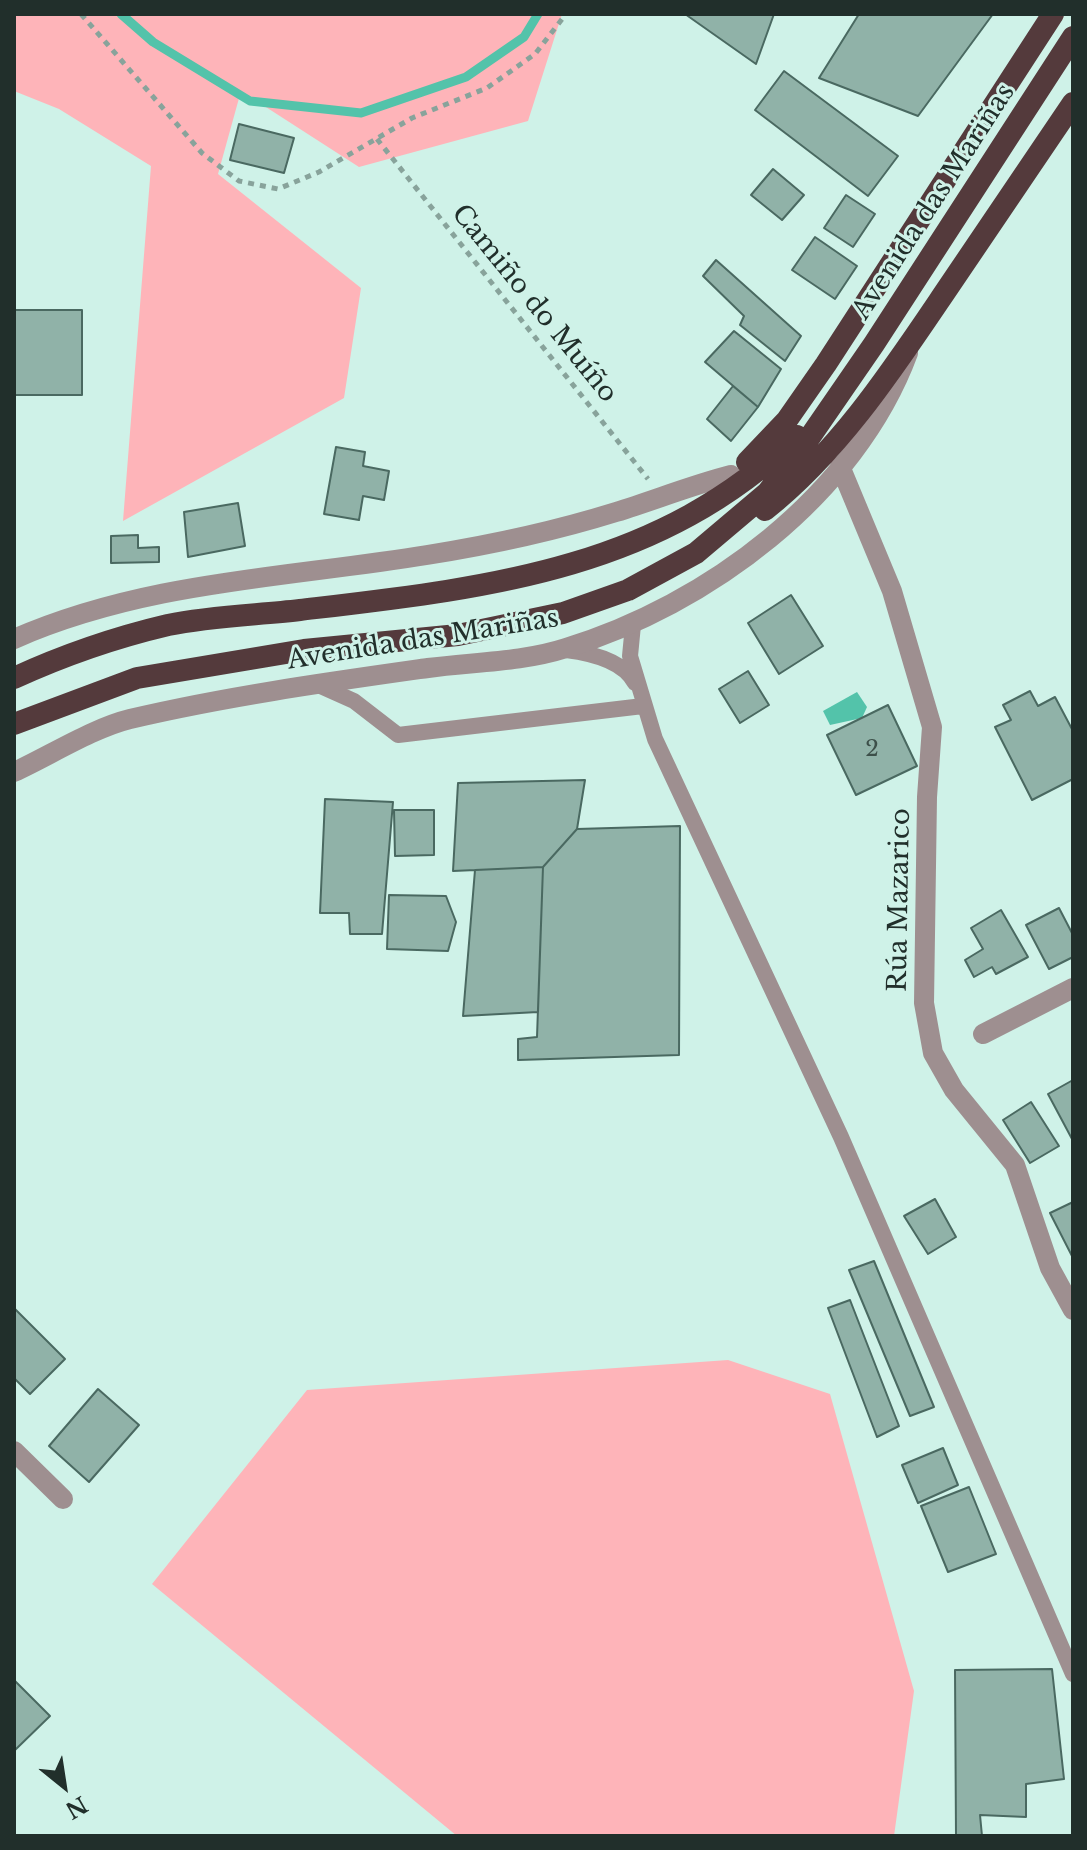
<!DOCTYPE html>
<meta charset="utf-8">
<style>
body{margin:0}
#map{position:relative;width:1087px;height:1850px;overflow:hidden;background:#cff2e8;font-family:"Libre Baskerville",serif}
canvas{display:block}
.frame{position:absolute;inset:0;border:16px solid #212f2b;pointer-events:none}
.north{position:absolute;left:24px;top:1746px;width:80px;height:80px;-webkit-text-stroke:6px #cff2e8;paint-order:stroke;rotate:150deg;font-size:22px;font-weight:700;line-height:32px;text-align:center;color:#212f2b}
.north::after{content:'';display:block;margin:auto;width:28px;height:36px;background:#212f2b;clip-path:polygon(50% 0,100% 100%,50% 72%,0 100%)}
</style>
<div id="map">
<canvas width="1087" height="1850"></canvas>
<div class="frame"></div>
<div class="north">N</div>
</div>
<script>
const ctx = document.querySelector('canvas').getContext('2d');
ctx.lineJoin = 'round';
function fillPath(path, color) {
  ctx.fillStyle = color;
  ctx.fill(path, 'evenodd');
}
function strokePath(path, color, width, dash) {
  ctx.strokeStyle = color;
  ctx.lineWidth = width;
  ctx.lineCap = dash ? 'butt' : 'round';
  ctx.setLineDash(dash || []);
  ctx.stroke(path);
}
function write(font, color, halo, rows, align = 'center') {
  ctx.font = font + ' "Libre Baskerville",serif';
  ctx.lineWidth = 6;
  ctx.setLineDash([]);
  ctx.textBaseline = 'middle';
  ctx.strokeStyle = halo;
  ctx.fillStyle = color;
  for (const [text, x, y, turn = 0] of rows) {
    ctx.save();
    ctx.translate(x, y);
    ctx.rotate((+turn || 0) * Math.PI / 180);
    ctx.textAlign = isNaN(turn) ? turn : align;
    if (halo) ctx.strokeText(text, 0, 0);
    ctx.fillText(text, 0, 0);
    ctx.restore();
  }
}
fillPath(new Path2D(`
 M14,14H562L528,121L359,167L241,91L218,174L361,288L344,398L123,521L151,166L59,109L14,91Z
 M728,1360L830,1394L914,1691L894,1836H457L152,1584L307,1390Z`), '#feb4b9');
fillPath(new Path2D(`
 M857,692L867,707L862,718L830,725L823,711Z`), '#53c3aa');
strokePath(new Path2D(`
 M121,14L153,42L250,101L361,113L466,77L524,37L538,14`), '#53c3aa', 9);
const building = new Path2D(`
 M685,14H774L756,64Z
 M859,14H993L918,116L819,78Z
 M784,71L898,156L868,196L755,110Z
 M239,124L294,138L284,173L230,160Z
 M773,169L804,195L782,220L751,195Z
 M846,195L875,214L853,247L824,228Z
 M815,237L857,266L835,299L792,270Z
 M716,260L801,336L785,361L740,325L744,316L703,276Z
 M14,310H82V395H14Z
 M734,331L781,369L758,407L705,362Z
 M733,386L758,407L731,441L707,419Z
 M336,447L365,452L363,466L389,471L384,500L363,496L359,520L324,514Z
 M238,503L245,546L188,557L184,512Z
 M138,535V548L159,547V562L111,563V536Z
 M791,595L823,646L779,674L748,623Z
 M748,671L769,705L740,723L719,689Z
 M1030,691L1038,706L1055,697L1073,731V779L1032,800L995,727L1011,720L1003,705Z
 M888,705L917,766L856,795L827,735Z
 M585,780L577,829L543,867L453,871L458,783Z
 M325,799L393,802L382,934H350L349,913H320Z
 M394,810H434V855L395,856Z
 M680,826L679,1055L518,1060V1039L537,1037L543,867L577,829Z
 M543,867L538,1012L463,1016L475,870Z
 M389,895L446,896L456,922L448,951L387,949Z
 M1059,908L1073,935V957L1049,969L1026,925Z
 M1001,910L1028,957L996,974L992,967L974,977L965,960L983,949L971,928Z
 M1073,1080V1138L1072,1139L1048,1094Z
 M1031,1102L1059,1146L1030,1163L1003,1120Z
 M935,1199L956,1237L928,1254L904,1216Z
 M1073,1202V1258L1050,1213Z
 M874,1261L934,1407L910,1416L849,1270Z
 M850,1300L899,1426L877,1437L828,1308Z
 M15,1309L65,1359L30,1394L14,1378Z
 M98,1389L139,1425L89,1482L49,1446Z
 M943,1448L958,1485L918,1503L902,1465Z
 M969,1487L996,1554L948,1572L921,1506Z
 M1052,1669L1064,1779L1026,1784V1817L980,1815L982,1836H956L955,1670Z
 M14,1680L50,1716L14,1751Z`);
fillPath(building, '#90b2a8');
strokePath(building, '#4a6961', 2);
strokePath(new Path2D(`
 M81,14L202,153L239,181L278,189L319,172L412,118L487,88L535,54L566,14
 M377,139L648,479`), '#88a39b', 5, [6, 6]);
strokePath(new Path2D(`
 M633,625L630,656L655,739L841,1137L1073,1674
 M566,650C590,653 623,660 635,683
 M316,684L354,701L398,735L643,706`), '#9e8f90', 16);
strokePath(new Path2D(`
 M840,466L892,591L932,727L927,797L924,1003L933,1053L954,1090L1015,1165L1050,1268L1073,1310
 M14,639C146,581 287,578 427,555C490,545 555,531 616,512C655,500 692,485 731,475
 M14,772C49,756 93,728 130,719C228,696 329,682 428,668C473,662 523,662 566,648C707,605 855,496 908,353
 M983,1034L1073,988
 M14,1451L63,1499`), '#9e8f90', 20);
strokePath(new Path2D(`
 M747,462L787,420L826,364L1053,14
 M765,510C838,452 891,372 943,295C986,231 1030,167 1073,103
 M14,678C62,656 117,637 168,625C211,616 257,615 300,610C485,588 657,571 797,436
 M14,724L137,678L304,650L458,635L563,613L628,590L696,553L767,493L803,447L874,344L1073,37`), '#543a3c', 22);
write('22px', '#3d504a', null, [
 ["2",872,750]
]);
write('26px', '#212f2b', '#cff2e8', [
 ["Avenida das Mariñas",934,202,-57],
 ["Camiño do Muíño",534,304,51],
 ["Avenida das Mariñas",423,640,-9],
 ["Rúa Mazarico",900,900,-89]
]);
</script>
